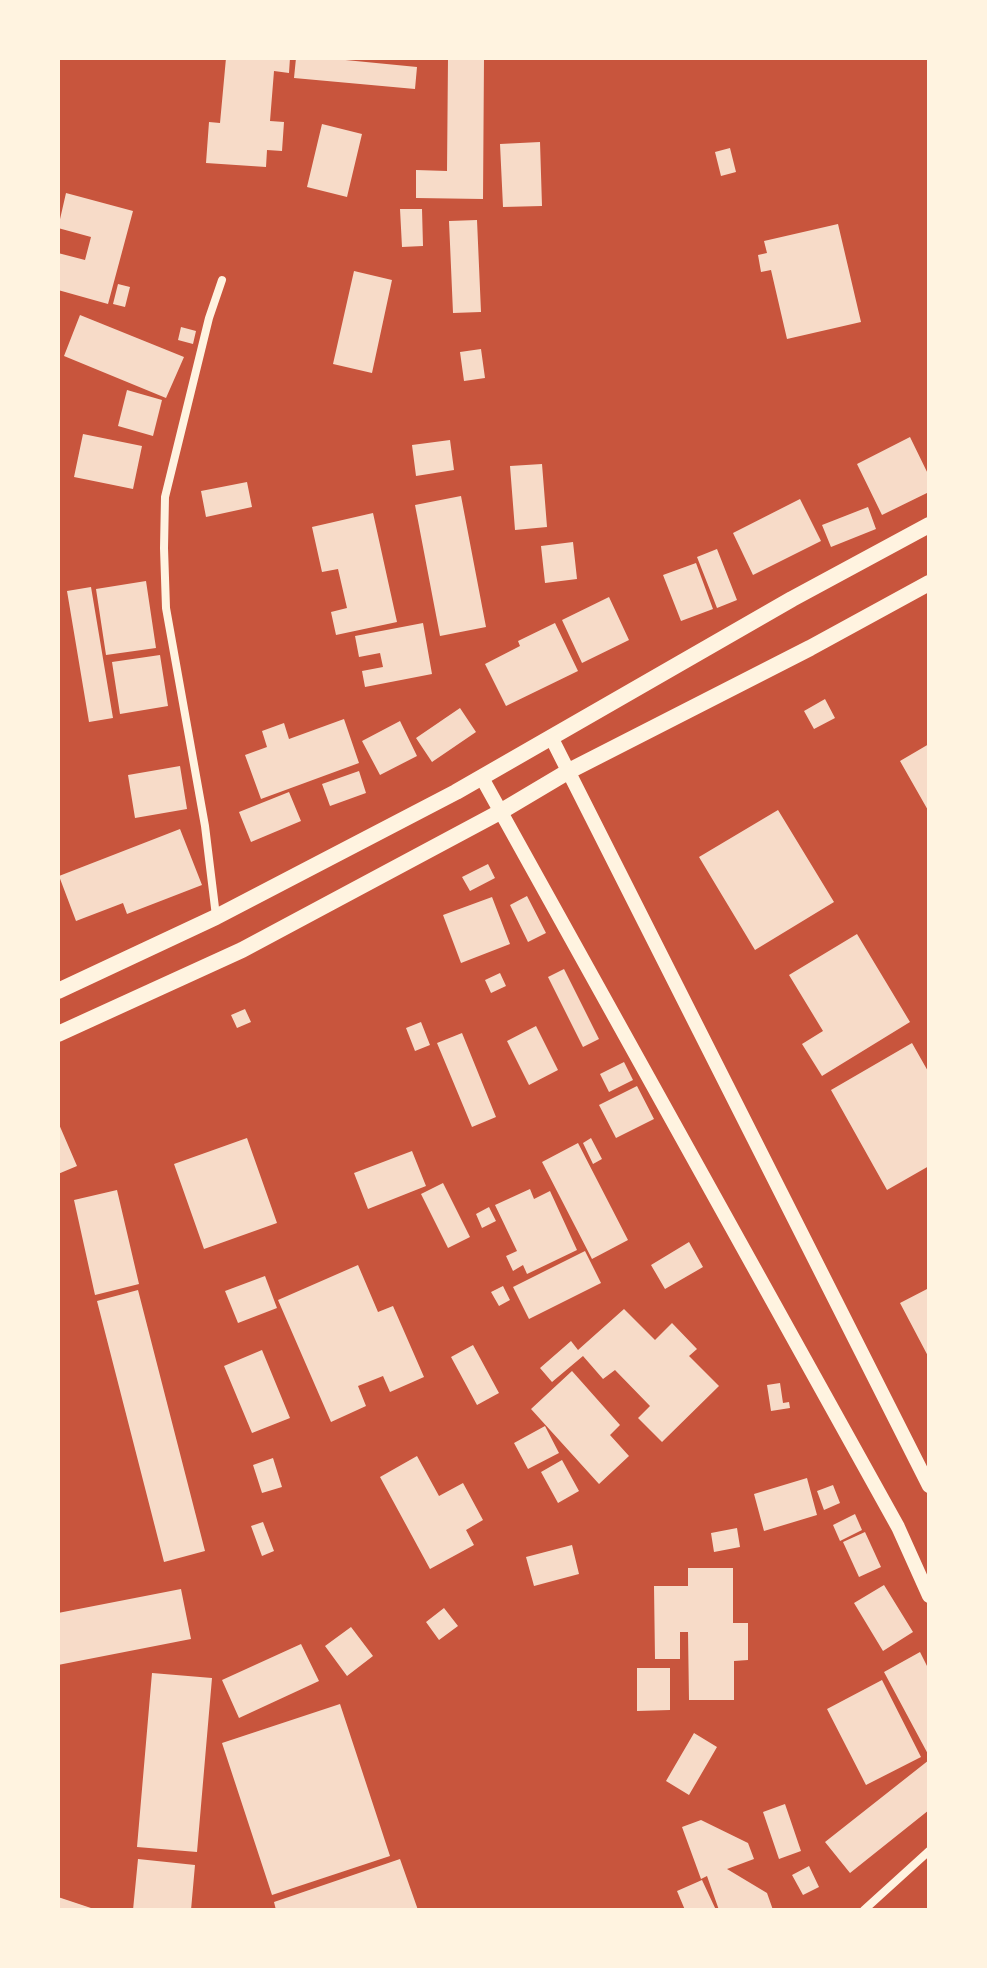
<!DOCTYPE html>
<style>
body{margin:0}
#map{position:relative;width:987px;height:1968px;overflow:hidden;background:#c8553d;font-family:"Sofia Sans Condensed",sans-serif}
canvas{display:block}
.frame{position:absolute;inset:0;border:60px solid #fff3e0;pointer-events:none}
</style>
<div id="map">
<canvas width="987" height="1968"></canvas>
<div class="frame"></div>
</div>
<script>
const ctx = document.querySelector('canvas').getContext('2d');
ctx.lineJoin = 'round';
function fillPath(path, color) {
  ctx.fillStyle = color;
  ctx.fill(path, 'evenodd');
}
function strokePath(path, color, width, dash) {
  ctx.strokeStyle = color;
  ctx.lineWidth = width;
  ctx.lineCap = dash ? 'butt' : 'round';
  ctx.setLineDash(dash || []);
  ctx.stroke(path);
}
fillPath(new Path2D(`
 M226,58H290L289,73L274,71L270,121L284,122L282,151L267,150L266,167L206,163L209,122L220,123Z
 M296,58H325L417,67L415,89L294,78Z
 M448,58H484L483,199L416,198V170L447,171Z
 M322,124L362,134L347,197L307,187Z
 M540,142L542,206L503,207L500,144Z
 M730,148L736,172L721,176L715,152Z
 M66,193L133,211L108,304L58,290V253L85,260L91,237L58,228Z
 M400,209H422L423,246L402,247Z
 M477,220L481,312L453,313L449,221Z
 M838,224L861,322L787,339L771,270L761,272L758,255L767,253L764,241Z
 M354,271L392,280L372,373L333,364Z
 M118,284L130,287L125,307L113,304Z
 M80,315L184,357L166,398L64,356Z
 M181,327L196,331L193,344L178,340Z
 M481,349L485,378L464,381L460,352Z
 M127,390L162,400L153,436L118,426Z
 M83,434L142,446L133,489L74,477Z
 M910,437L929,476V492L882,515L857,464Z
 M450,440L454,470L416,476L412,445Z
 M542,464L547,527L515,530L510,466Z
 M247,482L252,507L206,517L201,491Z
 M461,496L486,627L440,636L415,505Z
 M800,499L821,541L753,575L733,533Z
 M868,507L876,529L831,547L822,525Z
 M373,513L397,622L336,635L331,612L347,608L338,569L322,572L312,527Z
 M573,542L577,579L545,583L541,546Z
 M717,549L737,600L717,608L697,557Z
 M696,563L713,609L681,621L663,575Z
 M146,581L156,648L106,655L96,589Z
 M91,587L113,718L89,722L67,591Z
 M609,597L629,640L582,663L562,620Z
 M423,623L432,674L365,687L362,671L383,667L380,653L359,657L355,636Z
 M555,623L578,671L506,706L485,664L520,646L518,641Z
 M160,655L168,706L120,714L112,662Z
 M825,699L835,718L814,729L804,711Z
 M460,708L476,732L432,762L416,738Z
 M344,719L359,763L261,799L245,755L267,747L262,731L284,723L289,739Z
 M400,721L417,756L380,775L362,741Z
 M929,744V812L900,761Z
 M180,766L187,809L135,818L128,775Z
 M359,771L366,793L330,806L322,784Z
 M289,792L301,821L251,842L239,812Z
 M778,810L834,902L755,950L699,857Z
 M180,829L202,885L127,914L123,903L76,921L59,876Z
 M488,864L495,878L470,891L462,877Z
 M527,896L546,933L528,942L510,905Z
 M492,897L510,944L461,963L443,915Z
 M857,934L910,1022L822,1076L802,1044L823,1031L789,975Z
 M564,969L599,1039L583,1047L548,977Z
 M500,973L506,986L491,993L485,980Z
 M245,1009L251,1022L237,1028L231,1015Z
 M421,1022L430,1045L415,1051L406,1028Z
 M536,1026L558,1070L529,1085L507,1041Z
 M462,1033L496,1117L472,1127L437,1043Z
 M912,1043L929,1073V1166L887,1190L831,1090Z
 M624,1062L633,1080L609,1092L600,1074Z
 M637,1086L654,1119L616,1138L599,1105Z
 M58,1122L77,1166L58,1174Z
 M247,1138L277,1223L204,1249L174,1164Z
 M591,1138L602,1159L593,1164L583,1143Z
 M578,1143L628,1240L592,1259L542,1162Z
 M412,1151L426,1186L368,1209L354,1173Z
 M443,1183L470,1237L448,1248L421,1194Z
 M530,1189L534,1199L550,1191L577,1250L527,1274L523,1265L513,1271L506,1256L517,1251L495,1205Z
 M117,1190L139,1284L95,1295L74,1200Z
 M489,1207L496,1221L482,1228L476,1214Z
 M689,1242L703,1267L665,1289L651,1265Z
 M585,1251L601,1283L529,1319L513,1287Z
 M358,1265L378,1312L393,1306L424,1377L390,1392L383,1376L358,1386L366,1406L331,1422L278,1300Z
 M265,1276L277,1308L238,1323L225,1291Z
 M503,1286L510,1300L499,1306L491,1292Z
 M929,1288V1358L900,1303Z
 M138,1290L205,1551L164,1562L97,1301Z
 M624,1309L655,1340L672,1323L697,1349L689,1356L719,1386L662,1442L638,1418L650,1406L615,1370L603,1379L583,1356L552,1382L540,1368L571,1341L578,1350Z
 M473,1345L499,1393L477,1405L451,1357Z
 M262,1350L290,1418L252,1433L224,1366Z
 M572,1371L620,1425L610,1435L629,1456L599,1484L531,1409Z
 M780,1383L783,1403L789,1402L790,1408L771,1411L767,1385Z
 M545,1426L559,1453L528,1469L514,1443Z
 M417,1456L439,1496L463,1483L483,1520L466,1530L474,1545L430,1569L380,1477Z
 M273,1458L282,1487L262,1493L253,1465Z
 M562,1460L579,1491L558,1503L541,1472Z
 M807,1478L817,1515L764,1531L754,1494Z
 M833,1485L840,1503L824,1510L817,1491Z
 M855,1514L862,1530L840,1541L833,1525Z
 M263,1522L274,1551L262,1556L251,1526Z
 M737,1528L740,1547L714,1552L711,1533Z
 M865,1532L881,1567L859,1577L843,1542Z
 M572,1545L579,1574L534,1586L526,1557Z
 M688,1568H733V1623H748V1660L734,1661V1700H689L688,1632H680V1659H655L654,1586H688Z
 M884,1585L913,1632L883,1651L854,1603Z
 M181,1589L191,1639L58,1665V1613Z
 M444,1608L458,1626L439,1640L426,1622Z
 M351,1627L373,1656L347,1676L325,1646Z
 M301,1644L319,1681L239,1718L222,1680Z
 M920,1652L929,1670V1756L884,1672Z
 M637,1668H670V1710L637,1711Z
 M152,1673L212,1678L197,1852L137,1847Z
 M882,1680L921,1757L866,1785L827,1709Z
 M340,1704L390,1856L272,1895L222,1743Z
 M694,1733L717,1747L689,1795L666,1781Z
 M929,1760V1810L850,1873L825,1842Z
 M785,1804L801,1851L779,1859L763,1812Z
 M701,1820L748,1843L754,1859L727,1869L767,1893L773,1910H719L707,1876L701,1879L682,1827Z
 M138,1859L195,1865L191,1910H133Z
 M400,1859L418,1910H276L274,1902Z
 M809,1866L819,1887L803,1895L792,1875Z
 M702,1880L716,1910H685L677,1891Z
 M58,1897L94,1909L93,1910H58Z`), '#f7dbc8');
strokePath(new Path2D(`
 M216,916L205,826L166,608L164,548L165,497L209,318L222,280
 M864,1910L929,1851`), '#fff3e0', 8);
strokePath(new Path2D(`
 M551,737L929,1486
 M482,778L898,1527L929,1596`), '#fff3e0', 14);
strokePath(new Path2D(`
 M58,991L216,917L456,792L792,599L929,525
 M58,1034L242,950L500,812L569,771L810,648L929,583`), '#fff3e0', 16);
</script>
